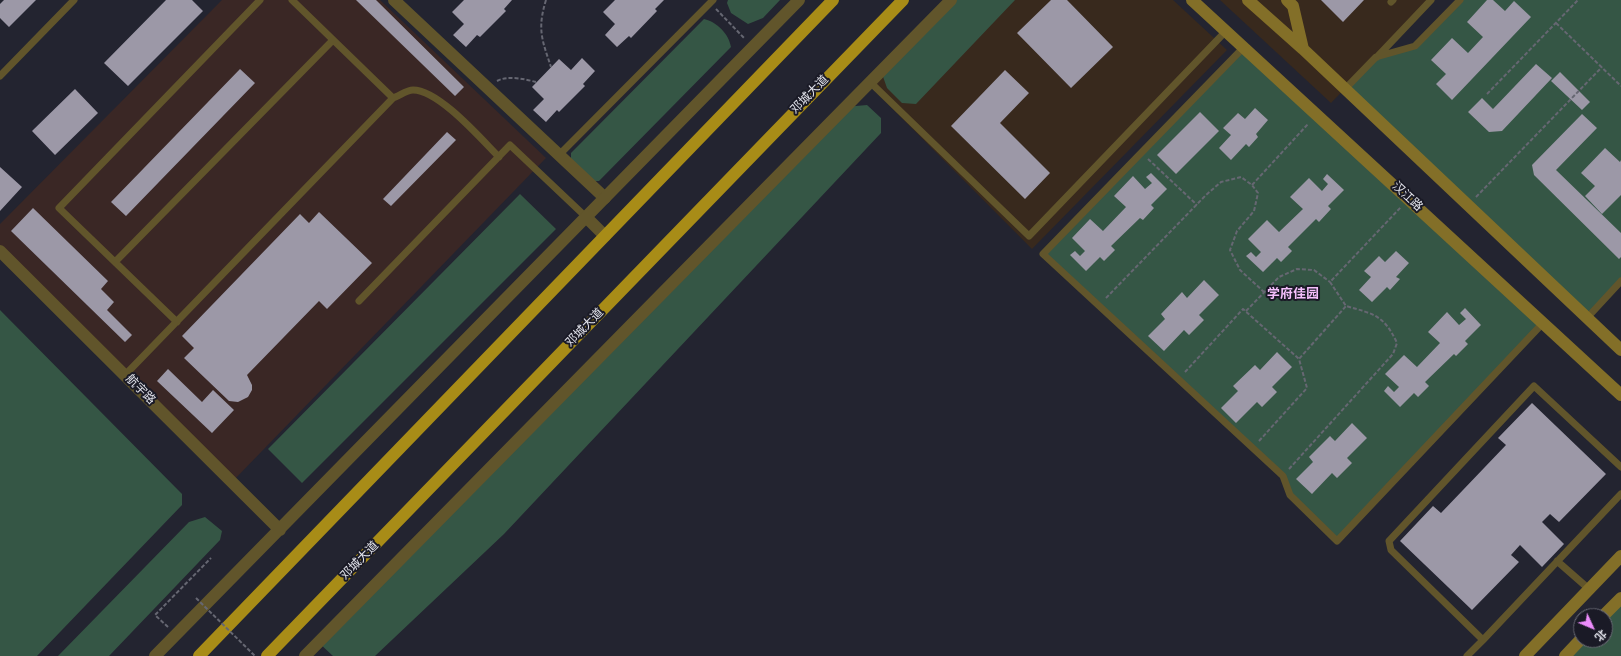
<!DOCTYPE html>
<meta charset="utf-8">
<style>
body{margin:0}
#map{position:relative;width:1621px;height:656px;overflow:hidden;background:#232430;font-family:"Titillium Web","Noto Sans SC",sans-serif}
canvas{display:block}
.north{position:absolute;left:1573px;top:608px;width:40px;height:40px;box-sizing:border-box;background:#1a1a26;border:1px solid #6a6b75;border-radius:50%;rotate:134deg;font-size:11px;font-weight:700;line-height:16px;text-align:center;color:#e3e4ec}
.north::after{content:'';display:block;margin:auto;width:14px;height:18px;background:#ec8cfb;clip-path:polygon(50% 0,100% 100%,50% 72%,0 100%)}
</style>
<div id="map">
<canvas width="1621" height="656"></canvas>
<div class="north">北</div>
</div>
<script>
const ctx = document.querySelector('canvas').getContext('2d');
ctx.lineJoin = 'round';
function fillPath(path, color) {
  ctx.fillStyle = color;
  ctx.fill(path, 'evenodd');
}
function strokePath(path, color, width, dash) {
  ctx.strokeStyle = color;
  ctx.lineWidth = width;
  ctx.lineCap = dash ? 'butt' : 'round';
  ctx.setLineDash(dash || []);
  ctx.stroke(path);
}
function write(font, color, halo, rows, align = 'center') {
  ctx.font = font + ' "Titillium Web","Noto Sans SC",sans-serif';
  ctx.lineWidth = 4;
  ctx.setLineDash([]);
  ctx.textBaseline = 'middle';
  ctx.strokeStyle = halo;
  ctx.fillStyle = color;
  for (const [text, x, y, turn = 0] of rows) {
    ctx.save();
    ctx.translate(x, y);
    ctx.rotate((+turn || 0) * Math.PI / 180);
    ctx.textAlign = isNaN(turn) ? turn : align;
    if (halo) ctx.strokeText(text, 0, 0);
    ctx.fillText(text, 0, 0);
    ctx.restore();
  }
}
fillPath(new Path2D(`
 M951,0H1173L1227,50L1032,249L868,84Z
 M1220,0H1431L1331,103Z`), '#38291d');
fillPath(new Path2D(`
 M222,0H380L546,158L232,482L0,251V224Z`), '#3a2725');
fillPath(new Path2D(`
 M728,0H780L763,18L748,24L731,13L727,3Z
 M951,0H1015L916,104L902,103L887,88L881,71Z
 M1459,0H1621V281L1587,318L1345,89L1376,57L1415,46Z
 M704,19C717,22 729,34 731,47L599,181H592L571,160V153Z
 M1244,47L1543,323L1337,541L1290,495L1283,476L1043,254Z
 M867,105L881,118V133L504,534L375,656H333L318,642L845,107Z
 M520,194L556,229L302,483L268,449Z
 M0,310L182,494V505L37,656H0Z
 M205,517L222,531L220,540L109,656H58L189,522Z
 M1621,598V656H1565L1581,640H1605V616Z`), '#355645');
fillPath(new Path2D(`
 M4,0H36L9,27L0,18V4Z
 M166,0H192L203,11L128,86L104,63Z
 M356,0H376L464,87L455,96Z
 M464,0H512L504,9L506,11L480,37L477,35L466,47L453,35L464,24L452,12Z
 M615,0H664L655,9L657,11L631,38L629,36L617,47L605,35L615,24L603,12Z
 M1051,0H1067L1113,47L1071,88L1017,33Z
 M1321,0H1364L1343,22Z
 M1487,0H1493L1505,11L1514,1L1531,17L1452,100L1436,84L1446,74L1431,60L1452,38L1468,53L1483,37L1467,22Z
 M582,58L595,71L583,84L585,86L559,112L557,110L546,122L533,110L544,99L532,87L559,59L571,70Z
 M1536,64L1552,78L1502,131L1489,132L1468,112L1482,98L1493,109Z
 M240,69L255,83L126,216L111,202Z
 M1005,70L1029,93L1000,123L1050,173L1025,199L951,126Z
 M1560,72L1590,102L1582,110L1551,81Z
 M75,89L98,113L55,155L32,131Z
 M1255,108L1268,120L1256,134L1258,137L1249,147L1246,144L1231,160L1219,148L1231,135L1223,128L1238,113L1245,119Z
 M1200,112L1219,131L1176,174L1157,155Z
 M1582,114L1597,128L1556,170L1621,233V257L1619,259L1534,175L1532,165Z
 M447,132L456,140L391,206L383,199Z
 M1605,148L1620,162L1621,160V195L1602,214L1585,196L1595,186L1581,173Z
 M0,167L22,187L0,211Z
 M1151,173L1167,189L1151,205L1154,208L1143,220L1140,218L1111,246L1115,250L1104,261L1100,257L1086,271L1070,255L1075,251L1080,256L1085,251L1072,238L1090,219L1103,231L1126,207L1114,196L1133,176L1145,189L1152,183L1146,177Z
 M1327,174L1344,190L1328,206L1331,209L1319,222L1316,219L1288,247L1292,251L1281,262L1277,258L1263,272L1246,256L1251,252L1256,257L1261,252L1248,239L1267,220L1279,232L1303,209L1290,197L1309,178L1322,191L1328,184L1323,179Z
 M33,208L108,281L101,289L114,302L107,310L132,335L125,342L11,231Z
 M319,212L372,263L327,309L319,301L247,375L252,385V390L248,397L238,402L229,401L184,358L194,348L182,336L300,214L309,223Z
 M1396,251L1409,263L1396,277L1400,279L1390,290L1387,287L1372,302L1359,290L1371,277L1364,271L1379,256L1385,262Z
 M1204,280L1219,295L1199,315L1204,320L1189,335L1184,330L1164,351L1148,336L1165,319L1161,314L1182,292L1187,298Z
 M1465,308L1481,325L1465,341L1468,344L1456,356L1454,354L1425,382L1429,386L1418,397L1414,393L1400,407L1384,391L1388,386L1394,392L1399,387L1385,374L1404,355L1417,367L1440,343L1428,332L1447,312L1459,325L1466,319L1460,313Z
 M1277,352L1292,367L1272,387L1277,392L1262,407L1257,402L1236,423L1221,408L1238,391L1233,386L1255,365L1260,370Z
 M168,369L202,402L213,390L234,410L212,433L157,381Z
 M1532,403L1606,474L1559,522L1550,514L1542,522L1564,544L1542,567L1520,545L1511,555L1519,562L1472,610L1400,541L1433,506L1441,513L1506,445L1498,438Z
 M1352,423L1367,438L1347,458L1352,463L1337,478L1332,473L1312,494L1296,479L1313,462L1309,457L1330,436L1335,441Z`), '#9c98a7');
strokePath(new Path2D(`
 M546,0C537,29 542,40 551,67
 M716,9L745,39
 M1556,23L1621,86
 M497,81C508,75 524,79 536,82
 M1487,94L1578,0
 M1148,159L1197,205
 M1252,185L1308,124
 M1476,197L1602,67
 M1106,298L1206,195L1221,182L1241,177L1252,185L1258,193L1254,211L1237,231L1230,250L1240,270L1264,292
 M1246,311L1279,277L1297,269L1314,270L1330,282
 M1185,372L1243,309L1299,359
 M1259,441L1307,388L1299,359L1346,306
 M1289,469L1393,354L1397,343C1384,315 1374,314 1346,306L1330,282L1401,207
 M168,627L155,615L211,558`), '#666772', 2, [4, 2]);
strokePath(new Path2D(`
 M1391,2L1393,0
 M1244,47L1043,254L1283,476L1290,495L1337,541L1543,323
 M1377,57L1431,0
 M0,76L74,0
 M870,82L1029,236L1226,31
 M1345,89L1376,57L1415,46L1460,0
 M393,98C399,96 407,90 413,90C439,90 481,139 499,157
 M559,155L713,0
 M115,262L333,40
 M359,301L510,145L586,217
 M1587,318L1621,281
 M177,322L59,208L260,0
 M125,375L393,98L292,0
 M1621,467L1534,386L1389,541L1391,550L1483,640L1621,494
 M1557,561L1589,589
 M1467,656L1483,640`), '#61552b', 7);
strokePath(new Path2D(`
 M394,0L605,198`), '#61552b', 12);
strokePath(new Path2D(`
 M586,217L605,236
 M0,251L280,530
 M155,656L799,0
 M305,656L951,0`), '#61552b', 12);
strokePath(new Path2D(`
 M1192,0L1621,395
 M1248,0L1303,49L1621,350
 M1287,0L1293,6L1303,49
 M1603,616L1621,598
 M1525,656L1621,556
 M1565,656L1581,639`), '#836f28', 12);
strokePath(new Path2D(`
 M199,656L833,0
 M267,656L903,0`), '#a88c17', 12);
strokePath(new Path2D(`
 M196,598L255,656`), '#666772', 2, [4, 2]);
write('12px', '#e3e4ec', '#1a1a26', [
 ["邓城大道",810,95,-46],
 ["汉江路",1407,197,43],
 ["邓城大道",585,328,-46],
 ["航宇路",140,390,45],
 ["邓城大道",360,561,-46]
]);
write('bold 13px', '#f4bffc', '#1a1a26', [
 ["学府佳园",1293,295]
]);
</script>
